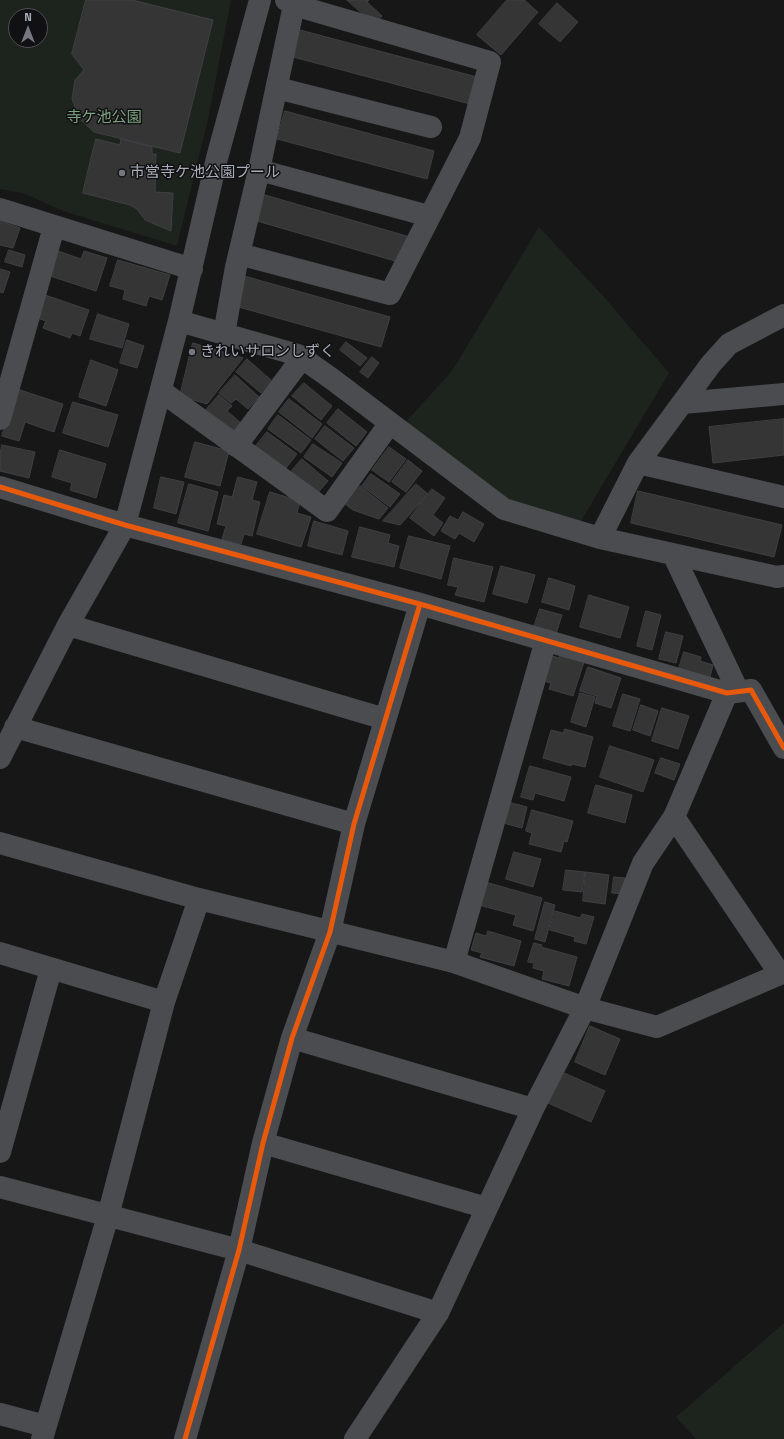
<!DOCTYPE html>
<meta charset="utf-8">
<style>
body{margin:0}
#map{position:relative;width:784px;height:1439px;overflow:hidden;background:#171717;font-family:"Titillium Web",sans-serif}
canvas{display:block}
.north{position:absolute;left:8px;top:8px;width:40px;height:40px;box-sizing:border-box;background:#111113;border:1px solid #4d4f55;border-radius:50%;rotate:0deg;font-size:11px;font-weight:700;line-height:16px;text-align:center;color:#a8adb8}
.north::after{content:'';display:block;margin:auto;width:14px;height:18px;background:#757880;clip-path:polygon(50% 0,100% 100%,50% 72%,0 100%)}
</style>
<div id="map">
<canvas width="784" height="1439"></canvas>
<div class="north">N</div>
</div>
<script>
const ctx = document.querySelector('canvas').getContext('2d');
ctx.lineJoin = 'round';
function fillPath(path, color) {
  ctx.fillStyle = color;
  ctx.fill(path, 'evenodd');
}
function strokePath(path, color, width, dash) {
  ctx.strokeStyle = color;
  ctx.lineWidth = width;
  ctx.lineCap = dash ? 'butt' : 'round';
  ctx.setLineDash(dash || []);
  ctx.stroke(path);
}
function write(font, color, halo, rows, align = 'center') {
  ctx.font = font + ' "Titillium Web","Noto Sans JP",sans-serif';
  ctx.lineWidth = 3;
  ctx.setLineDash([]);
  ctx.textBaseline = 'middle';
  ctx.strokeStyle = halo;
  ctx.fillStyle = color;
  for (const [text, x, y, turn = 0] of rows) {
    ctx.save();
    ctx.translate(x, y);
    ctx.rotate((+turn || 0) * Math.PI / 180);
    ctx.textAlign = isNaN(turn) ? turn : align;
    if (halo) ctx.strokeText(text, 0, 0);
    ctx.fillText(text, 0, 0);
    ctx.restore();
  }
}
fillPath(new Path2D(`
 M0,0H231L208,119L177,246L63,211L23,193L0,189ZM16,16H40V40H16Z
 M539,227L604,297L669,373L578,526L509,504L403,425L452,371Z
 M784,1323V1439H696L676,1417Z`), '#1d241e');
const building = new Path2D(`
 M86,0H132L213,20L180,153L94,132L80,119L72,99L75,80L84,70L72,54Z
 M347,0H369L367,2L382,16L375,24Z
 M507,0H524L538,12L501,55L477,35Z
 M557,3L578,22L560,42L539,24Z
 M300,30L477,77L470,104L293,57Z
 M285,111L434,151L427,179L277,139Z
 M96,139L120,145L121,139L152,147V154H156L155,192L173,193L171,231L145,220L137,209L130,205L83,193Z
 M265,195L410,237L402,263L257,221Z
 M0,221L20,228L13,248L0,245Z
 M9,250L25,255L22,267L5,262Z
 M58,251L81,259L84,251L107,258L96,291L50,276Z
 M118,260L170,275L162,300L149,296L146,306L123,299L125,290L110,286Z
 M0,269L10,272L3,293L0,292Z
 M244,276L390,317L381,347L235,306Z
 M42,294L89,310L80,336L72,333L70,338L43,328L46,321L34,317Z
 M98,314L129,324L122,348L90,339Z
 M127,340L144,346L137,368L120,363Z
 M346,342L367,358L360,366L340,350Z
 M193,343L243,358L207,404L180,396Z
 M372,357L379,363L368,378L360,372Z
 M247,359L271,380L261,393L236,372Z
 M91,360L118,370L106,406L79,397Z
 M235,375L259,397L248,409L236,399L231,403L219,393Z
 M304,383L332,406L321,420L292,396Z
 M17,389L63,404L54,432L25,422L19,441L2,436Z
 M219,395L232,406L227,411L242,424L233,433L206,410Z
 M289,399L322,424L312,438L279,412Z
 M73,402L118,415L108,447L63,433Z
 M338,409L367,432L356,446L327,423Z
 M278,415L311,440L301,453L268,429Z
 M784,419V455L713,463L709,427Z
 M325,426L354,448L343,461L315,439Z
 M267,432L297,454L286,468L256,446Z
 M195,442L229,451L220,486L185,477Z
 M313,444L342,463L332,477L304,457Z
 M2,445L35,452L29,478L0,471V455Z
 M389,447L406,459L389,482L372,470Z
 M60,450L106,464L96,498L70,490L72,483L52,477Z
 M302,459L328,481L316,495L290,473Z
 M408,460L422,471L406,492L392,482Z
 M371,474L400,494L390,507L362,486Z
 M161,477L184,482L176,514L154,508Z
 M238,477L257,482L252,500L260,502L252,536L244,534L241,544L222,539L226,526L217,524L224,495L232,497Z
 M189,484L218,492L208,531L178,523Z
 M416,484L428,494L400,525L383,521Z
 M360,486L388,508L379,519L353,510L345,504Z
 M432,489L445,498L433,515L443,523L434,536L410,518Z
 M638,491L782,525L774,557L631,523Z
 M270,492L300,501L297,513L311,517L301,547L257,534Z
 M463,512L484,524L474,542L459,533L455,539L441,531L450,516L458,520Z
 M314,521L348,531L342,555L308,546Z
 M360,527L390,535L388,543L399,546L394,567L352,557Z
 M409,536L450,546L441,579L400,568Z
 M454,558L493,567L484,602L455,595L458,587L448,585Z
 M501,566L535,575L527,603L493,594Z
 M549,578L575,586L569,610L542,602Z
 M589,595L629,607L620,638L580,627Z
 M540,609L562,615L555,637L533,630Z
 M646,611L661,615L652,650L637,646Z
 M666,632L683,636L676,663L659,659Z
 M561,652L585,659L573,696L549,689L551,683L540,680L548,655L559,658Z
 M684,652L701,657L700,661L713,665L709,681L678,672Z
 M588,667L621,678L611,708L595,703L597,696L580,691Z
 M580,693L595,697L586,727L571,722Z
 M623,694L640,699L630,731L613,726Z
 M641,705L658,711L650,736L633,730Z
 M662,708L689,716L678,749L652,741Z
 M565,729L593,737L585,767L572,764L571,766L543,758L551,730L563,733Z
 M610,746L654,760L643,792L600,777Z
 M661,758L680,764L674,780L655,773Z
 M530,766L571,777L564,801L535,793L533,800L521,797Z
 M596,785L632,795L625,823L588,813Z
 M508,802L527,807L522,828L503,823Z
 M532,810L573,821L567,842L564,841L561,852L529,844L532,833L526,831Z
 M514,852L541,859L533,887L506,879Z
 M566,870L585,872L582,892L563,890Z
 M586,872L609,875L605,904L583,901Z
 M614,877L625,878L623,894L612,893Z
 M485,882L542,898L533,931L513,925L516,915L479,905Z
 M545,902L555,905L545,942L535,939Z
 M555,911L580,918L582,914L594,917L586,944L574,941L575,937L550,930Z
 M488,931L521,941L514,966L480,957L482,953L471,950L476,933L486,936Z
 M534,943L542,945L541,947L577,957L569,986L542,979L544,971L533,968L534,963L528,962Z
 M590,1026L620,1039L605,1075L575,1062Z
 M562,1072L605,1091L591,1122L548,1103Z`);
fillPath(building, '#353536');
strokePath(building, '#3f4043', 1);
strokePath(new Path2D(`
 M277,88L431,127
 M259,170L429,216
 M0,209L192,269
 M239,254L390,294L470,138L490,62L294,5L286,0
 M179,321L298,355L332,379L504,509L600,538L777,577L784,576
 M224,334L236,267L259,170L294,5
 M161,391L327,511L390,423
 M683,403L784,394
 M0,419L54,227
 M236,446L302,358
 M638,463L784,497
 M0,487L125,525L420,604L727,693L751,690L784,748
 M600,538L638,463L711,364L729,344L784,315
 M673,554L738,691
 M68,625L385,719
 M15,727L354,824
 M0,758L68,625L125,525L179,321L217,158L260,0
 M674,817L780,974
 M0,843L199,899L454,962L585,1008L657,1027L780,974L784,971
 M0,953L164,1002
 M454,962L546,640
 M292,1038L533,1109
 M263,1143L487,1208
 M0,1152L51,969
 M0,1187L239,1250L438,1313
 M0,1414L45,1426
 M42,1439L108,1216L164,1002L199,899
 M185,1439L239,1250L263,1143L292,1038L330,932L354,824L420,604
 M355,1439L438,1313L533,1109L585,1008L643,863L674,817L727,693`), '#4b4c50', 22);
strokePath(new Path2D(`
 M0,487L125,525L420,604L727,693L751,690L784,748
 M185,1439L239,1250L263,1143L292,1038L330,932L354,824L420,604`), '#e8590c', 5);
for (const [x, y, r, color] of [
 [122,173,4,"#757880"],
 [192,352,4,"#757880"]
]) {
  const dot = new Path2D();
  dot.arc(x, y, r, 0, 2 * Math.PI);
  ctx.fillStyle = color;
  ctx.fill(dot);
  strokePath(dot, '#111113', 1.5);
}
write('15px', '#7fa381', '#111113', [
 ["寺ケ池公園",104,118]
]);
write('15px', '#a8adb8', '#111113', [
 ["市営寺ケ池公園プール",130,173],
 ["きれいサロンしずく",200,352]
], 'left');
</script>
